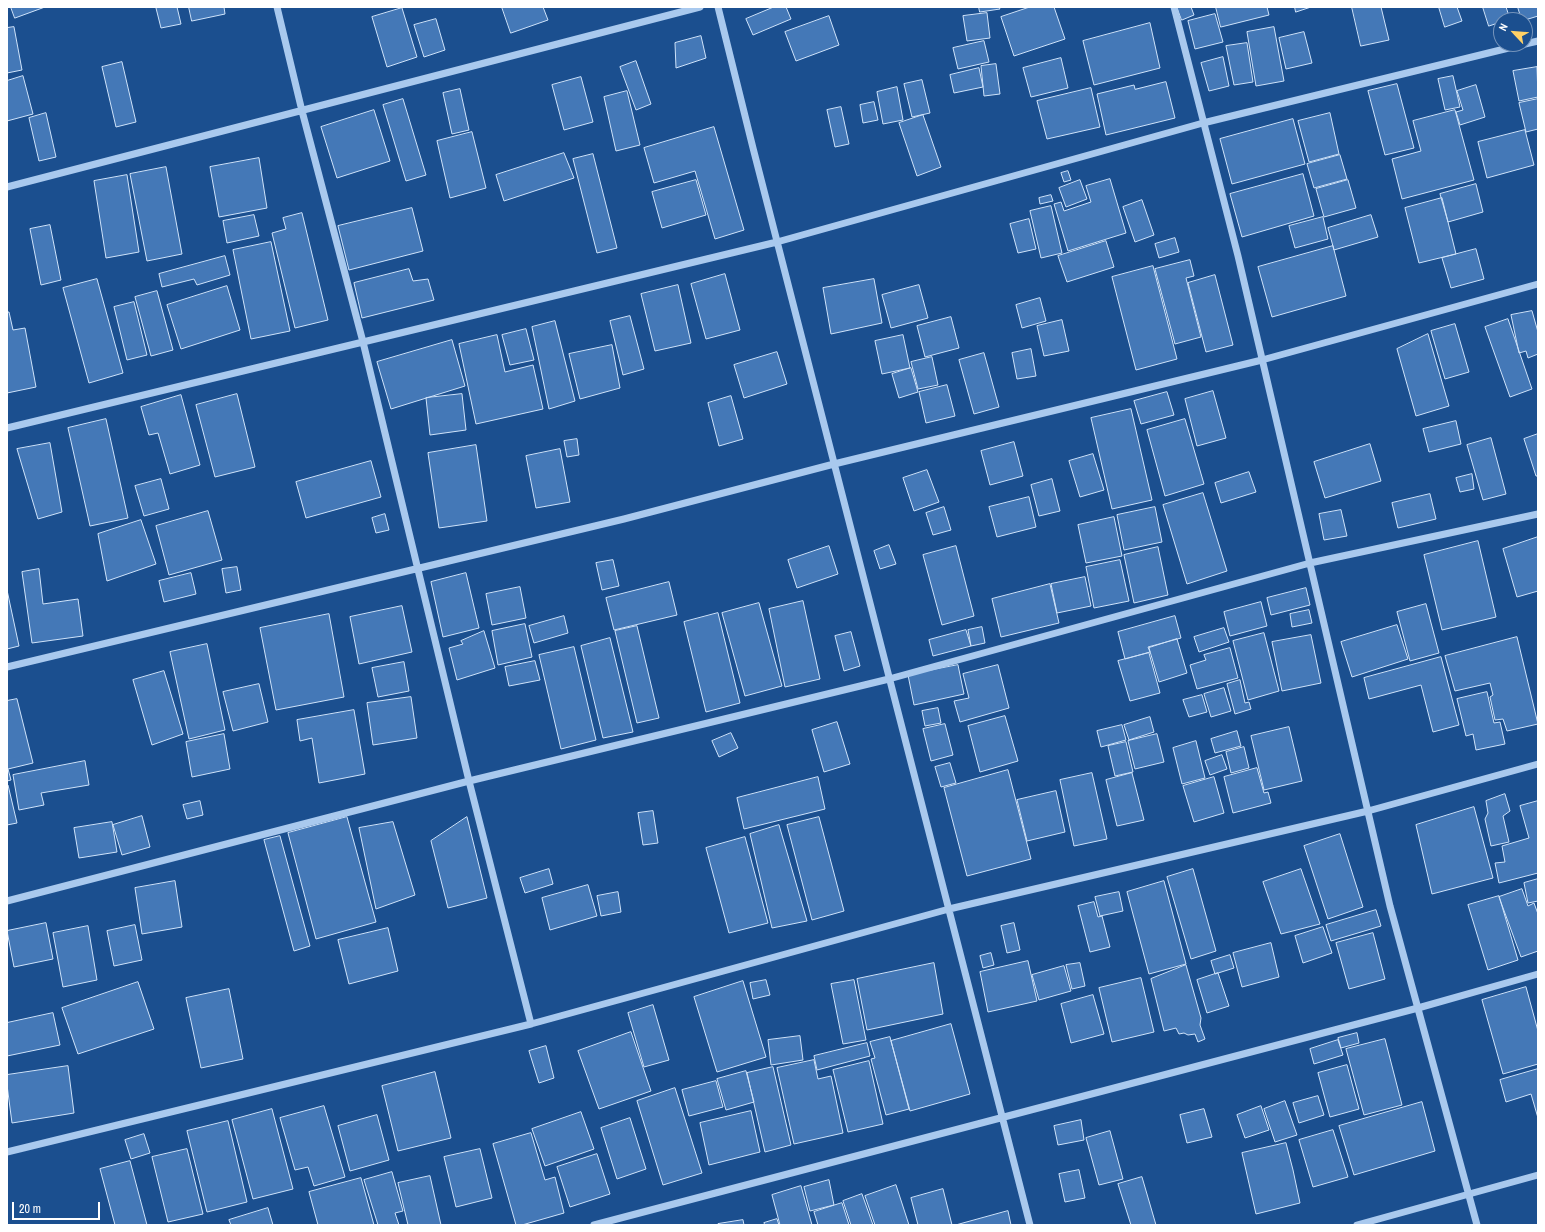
<!DOCTYPE html>
<style>
body{margin:0}
#map{position:relative;width:1545px;height:1232px;overflow:hidden;background:#1b4f8f;font-family:"Archivo Narrow",sans-serif}
canvas{display:block}
.frame{position:absolute;inset:0;border:8px solid #fff;pointer-events:none}
.north{position:absolute;left:1493px;top:12px;width:40px;height:40px;box-sizing:border-box;background:#1b4f8f;border:1px solid #7695bc;border-radius:50%;rotate:296deg;font-size:11px;font-weight:700;line-height:16px;text-align:center;color:#fff}
.north::after{content:'';display:block;margin:auto;width:14px;height:18px;background:#ffd166;clip-path:polygon(50% 0,100% 100%,50% 72%,0 100%)}
.scale{position:absolute;left:12px;top:1202px;width:88px;height:18px;box-sizing:border-box;border:2px solid #fff;border-top:0;padding-left:5px;font-size:12px;line-height:14px;white-space:nowrap;color:#fff;-webkit-text-stroke:3px #1b4f8f;paint-order:stroke}
</style>
<div id="map">
<canvas width="1545" height="1232"></canvas>
<div class="frame"></div>
<div class="north">N</div>
<div class="scale">20 m</div>
</div>
<script>
const ctx = document.querySelector('canvas').getContext('2d');
ctx.lineJoin = 'round';
function fillPath(path, color) {
  ctx.fillStyle = color;
  ctx.fill(path, 'evenodd');
}
function strokePath(path, color, width, dash) {
  ctx.strokeStyle = color;
  ctx.lineWidth = width;
  ctx.lineCap = dash ? 'butt' : 'round';
  ctx.setLineDash(dash || []);
  ctx.stroke(path);
}
const building = new Path2D(`
 M11,7H45L15,18Z
 M177,7L181,24L161,28L156,8Z
 M189,7H224L225,14L192,21Z
 M502,7H543L548,20L511,33Z
 M774,7H786L791,19L753,35L746,19Z
 M979,7H999L1000,9L980,12Z
 M1030,7H1054L1065,39L1014,56L1001,17Z
 M1177,7H1191L1194,15L1182,20Z
 M1216,7H1267L1269,15L1221,27Z
 M1295,7H1311L1296,12Z
 M1352,7H1381L1389,40L1361,46Z
 M1439,7H1457L1462,21L1445,27Z
 M1483,7H1506L1510,19L1501,20V22L1489,26Z
 M1518,7H1538V16L1525,20H1522Z
 M402,8L417,57L387,67L372,17Z
 M987,13L990,38L967,41L963,16Z
 M1215,14L1223,42L1195,49L1188,21Z
 M829,16L839,45L796,61L785,32Z
 M436,19L445,50L424,57L414,25Z
 M1150,23L1160,68L1094,85L1083,41Z
 M14,27L22,70L7,73V28Z
 M1274,27L1284,81L1256,86L1247,32Z
 M1304,32L1312,63L1286,69L1279,38Z
 M701,36L706,58L676,68L675,43Z
 M984,41L989,62L958,69L953,48Z
 M1247,43L1253,82L1234,85L1226,46Z
 M1223,57L1229,86L1209,91L1201,63Z
 M1061,58L1068,88L1031,97L1023,68Z
 M636,61L651,104L636,110L620,67Z
 M122,62L136,122L116,127L102,67Z
 M996,64L1000,94L984,96L981,66Z
 M1537,67L1538,97L1519,101L1513,71Z
 M979,68L983,87L954,93L950,75Z
 M23,76L33,114L7,121V81Z
 M1453,76L1460,107L1445,110L1438,79Z
 M581,77L593,122L564,130L552,85Z
 M922,80L930,113L912,117L904,84Z
 M1166,82L1175,118L1106,135L1097,94L1134,85L1135,89Z
 M1397,84L1414,148L1385,155L1368,91Z
 M1476,85L1485,117L1460,125L1456,112L1463,110L1457,91Z
 M897,87L903,120L883,124L877,92Z
 M1091,88L1100,127L1047,139L1037,101Z
 M460,89L469,130L452,134L443,93Z
 M627,91L640,145L616,151L604,97Z
 M403,99L426,175L406,181L383,105Z
 M1538,99V129L1526,132L1519,103Z
 M874,102L878,120L863,123L860,105Z
 M841,107L849,144L835,147L827,110Z
 M374,110L390,161L337,178L321,127Z
 M1455,110L1474,180L1402,199L1392,159L1421,151L1413,121Z
 M46,113L56,157L39,161L29,118Z
 M1330,113L1339,154L1309,162L1298,121Z
 M923,115L941,167L917,176L899,123Z
 M1293,119L1305,164L1232,184L1220,139Z
 M714,127L744,230L715,239L695,171L654,183L644,148Z
 M1525,130L1534,165L1487,178L1478,142Z
 M472,132L486,188L450,198L437,141Z
 M564,153L574,178L504,201L496,175Z
 M593,154L617,248L597,253L573,159Z
 M1340,155L1347,179L1314,188L1307,164Z
 M259,158L267,208L219,217L210,167Z
 M166,167L182,254L147,261L130,174Z
 M1068,171L1071,180L1064,182L1061,173Z
 M1303,174L1314,216L1242,237L1230,194Z
 M127,175L139,252L106,258L94,181Z
 M1110,179L1126,233L1068,251L1054,204L1061,202L1064,211L1091,202L1086,186Z
 M696,180L706,215L662,228L652,192Z
 M1080,180L1087,199L1066,207L1059,188Z
 M1348,180L1356,208L1324,217L1316,189Z
 M1476,184L1483,212L1448,222L1440,194Z
 M1051,195L1053,201L1040,204L1039,198Z
 M1442,198L1456,254L1419,263L1405,208Z
 M1142,200L1154,235L1135,242L1123,207Z
 M1051,206L1062,253L1041,258L1030,211Z
 M412,208L423,251L349,270L338,226Z
 M302,213L328,320L295,328L272,233L286,229L283,218Z
 M254,215L259,236L227,243L223,221Z
 M1371,215L1378,237L1334,250L1328,228Z
 M1323,217L1328,239L1295,248L1289,226Z
 M1029,219L1036,249L1018,253L1010,224Z
 M50,225L61,280L41,285L30,229Z
 M1175,238L1179,252L1159,258L1155,244Z
 M1106,241L1114,267L1067,282L1058,256Z
 M271,242L290,331L251,339L233,250Z
 M1333,246L1346,296L1272,317L1258,267Z
 M1476,249L1484,279L1451,288L1442,258Z
 M225,256L230,275L197,285L194,279L162,287L159,274Z
 M1190,260L1194,276L1186,278L1201,337L1175,344L1155,269Z
 M1153,266L1177,359L1136,370L1112,277Z
 M409,269L413,281L428,279L434,300L362,318L354,283Z
 M725,274L740,330L706,339L691,284Z
 M1215,275L1233,345L1206,352L1188,283Z
 M97,279L123,373L89,383L63,288Z
 M874,279L882,323L831,334L823,288Z
 M678,285L691,343L655,351L641,294Z
 M919,285L928,318L891,328L882,295Z
 M227,286L240,330L181,349L167,305Z
 M157,291L173,350L151,356L135,297Z
 M1040,298L1046,321L1022,328L1016,305Z
 M134,302L147,355L127,360L114,307Z
 M1532,311L1538,332V354L1528,358L1526,351L1519,353L1511,315Z
 M7,312H9L13,330L25,328L36,387L7,393Z
 M630,316L644,369L623,375L610,321Z
 M951,317L959,348L925,357L917,326Z
 M1508,319L1532,389L1510,397L1485,327Z
 M1062,320L1069,351L1044,356L1037,326Z
 M555,321L575,401L549,409L532,327Z
 M1455,324L1469,372L1445,379L1431,331Z
 M526,329L534,360L510,365L502,335Z
 M1428,334L1449,406L1416,416L1397,349Z
 M497,335L505,372L533,365L543,409L476,424L459,344Z
 M903,335L910,368L882,374L875,341Z
 M452,340L465,386L391,409L377,362Z
 M612,345L620,388L580,399L569,354Z
 M1031,349L1036,376L1017,379L1012,353Z
 M777,352L787,384L744,398L734,365Z
 M984,353L999,407L974,414L959,360Z
 M932,357L938,385L918,389L911,362Z
 M911,368L918,392L899,398L892,374Z
 M947,385L955,416L926,423L919,392Z
 M1213,391L1226,438L1197,446L1185,399Z
 M1167,392L1174,415L1141,424L1134,401Z
 M237,394L255,467L215,477L196,405Z
 M462,394L466,430L430,435L426,398Z
 M181,395L200,465L170,474L158,433L149,435L141,407Z
 M731,396L743,439L719,446L708,403Z
 M1131,409L1152,500L1112,509L1091,418Z
 M106,419L128,518L90,526L68,428Z
 M1185,419L1204,484L1165,496L1147,430Z
 M1456,421L1461,444L1429,452L1423,429Z
 M1538,434V476H1536L1524,439Z
 M1491,438L1506,494L1483,500L1467,445Z
 M577,439L579,455L567,457L564,441Z
 M1014,442L1023,476L990,485L981,451Z
 M50,443L62,512L38,519L17,449Z
 M1370,444L1381,481L1325,498L1314,462Z
 M476,445L487,521L439,528L428,453Z
 M560,449L570,502L536,508L526,456Z
 M1093,454L1104,490L1080,497L1069,461Z
 M371,461L381,497L306,518L296,482Z
 M927,470L939,502L914,511L903,478Z
 M1249,472L1256,492L1221,503L1215,483Z
 M1472,474L1474,489L1460,492L1456,478Z
 M161,479L169,509L144,516L135,486Z
 M1052,479L1060,511L1039,516L1031,485Z
 M1203,493L1227,571L1187,584L1163,505Z
 M1430,494L1436,519L1398,528L1392,503Z
 M1029,497L1036,527L997,537L989,507Z
 M944,507L951,530L933,535L926,513Z
 M1155,507L1162,542L1124,550L1117,515Z
 M1341,510L1347,536L1324,540L1319,514Z
 M208,511L222,560L169,575L156,526Z
 M385,514L389,530L376,533L372,518Z
 M1114,517L1122,556L1086,563L1078,525Z
 M141,520L156,564L107,581L98,534Z
 M1538,537V591L1517,597L1503,549Z
 M1478,541L1496,617L1442,630L1424,555Z
 M889,545L896,564L880,569L874,551Z
 M829,546L838,574L797,588L788,560Z
 M956,546L974,616L942,625L923,555Z
 M1158,547L1168,595L1134,603L1124,555Z
 M613,560L619,586L602,590L596,563Z
 M1120,560L1129,601L1094,608L1086,567Z
 M237,567L241,590L226,593L222,569Z
 M39,569L43,604L78,599L83,636L32,643L22,572Z
 M191,573L196,594L164,602L159,581Z
 M466,573L479,628L443,637L431,582Z
 M1085,577L1091,606L1057,613L1051,584Z
 M669,582L677,615L614,630L606,598Z
 M1050,584L1059,623L1001,637L992,599Z
 M520,587L526,618L492,625L486,594Z
 M1306,588L1310,605L1271,615L1267,598Z
 M7,590L19,646L7,649Z
 M803,601L820,679L785,687L769,609Z
 M1261,602L1267,626L1230,636L1224,612Z
 M759,603L782,686L745,696L722,613Z
 M1426,604L1439,653L1410,661L1397,612Z
 M402,606L412,652L359,664L350,617Z
 M1309,610L1312,623L1292,627L1290,614Z
 M718,613L740,703L706,712L684,622Z
 M329,614L344,697L276,710L260,628Z
 M564,616L568,633L534,643L529,626Z
 M1175,616L1181,638L1148,647L1150,652L1125,659L1118,632Z
 M525,624L532,657L498,665L492,631Z
 M1397,625L1408,659L1352,677L1341,642Z
 M637,626L659,718L637,723L615,631Z
 M982,627L985,643L971,646L968,630Z
 M1224,628L1229,642L1199,652L1194,637Z
 M966,630L971,646L933,656L929,640Z
 M484,631L495,668L457,680L449,648L463,644L461,641Z
 M851,632L860,666L844,671L835,636Z
 M1264,633L1279,691L1248,700L1233,641Z
 M1311,635L1321,683L1282,691L1272,642Z
 M1517,637L1538,724L1507,731L1503,719L1495,720L1490,697L1493,695L1490,683L1455,691L1445,656Z
 M610,638L633,732L603,738L581,646Z
 M1177,639L1187,673L1159,682L1149,648Z
 M207,644L225,730L189,739L170,652Z
 M574,647L596,740L561,749L539,655Z
 M1230,648L1238,678L1197,689L1190,665L1206,660L1204,655Z
 M1149,653L1160,693L1130,701L1118,661Z
 M1441,657L1459,725L1433,732L1421,685L1369,699L1364,678Z
 M535,661L540,680L509,686L505,667Z
 M404,662L409,691L378,697L372,668Z
 M958,665L964,694L914,705L908,675Z
 M998,665L1009,708L960,722L954,701L969,698L963,674Z
 M164,671L183,734L152,745L133,680Z
 M1240,680L1245,703L1249,702L1251,709L1235,714L1227,684Z
 M259,684L268,722L233,731L223,692Z
 M1224,688L1231,711L1211,717L1204,694Z
 M1487,692L1494,723L1500,722L1505,744L1476,750L1473,734L1466,736L1457,699Z
 M1202,695L1207,712L1189,717L1183,700Z
 M411,697L417,738L373,745L367,703Z
 M17,699L33,763L8,769L11,780L7,781V701Z
 M938,708L941,723L925,726L922,711Z
 M354,710L365,774L319,783L312,738L300,741L297,720Z
 M1005,716L1018,761L980,772L968,726Z
 M1150,717L1154,732L1129,740L1124,725Z
 M837,722L850,764L824,772L812,730Z
 M945,724L953,755L931,761L923,729Z
 M1122,725L1126,740L1101,747L1097,731Z
 M1289,727L1302,781L1264,790L1251,736Z
 M1237,731L1241,746L1215,753L1211,739Z
 M731,733L738,748L719,757L712,741Z
 M224,734L230,769L192,777L186,742Z
 M1157,734L1164,762L1135,769L1128,741Z
 M1196,741L1205,778L1182,784L1173,748Z
 M1126,742L1133,772L1115,776L1108,746Z
 M1244,747L1249,768L1231,773L1226,752Z
 M1222,755L1227,769L1210,775L1205,761Z
 M85,761L89,785L41,793L44,805L19,810L13,775Z
 M950,763L956,783L941,787L935,767Z
 M1257,768L1264,793L1268,792L1271,803L1233,813L1224,777Z
 M1008,770L1031,859L967,876L944,788Z
 M1092,773L1107,839L1074,846L1060,780Z
 M1132,773L1144,820L1117,826L1106,780Z
 M818,777L825,809L744,829L737,798Z
 M1214,777L1224,813L1194,822L1183,786Z
 M7,785H8L17,823L7,825Z
 M1056,791L1065,832L1027,841L1017,800Z
 M1505,794L1510,811L1503,816L1509,842L1491,846L1485,819L1488,813L1486,801Z
 M200,801L203,815L187,819L183,805Z
 M1538,801V873L1499,883L1495,863L1505,862L1502,846L1529,838L1520,806Z
 M1474,807L1493,878L1432,894L1416,825Z
 M653,811L658,843L643,845L638,813Z
 M142,816L150,847L122,855L113,825Z
 M347,817L376,922L316,939L288,833Z
 M467,817L487,898L448,908L431,841Z
 M819,817L844,911L812,920L787,825Z
 M112,822L117,852L79,858L74,828Z
 M393,822L415,895L376,909L359,828Z
 M779,825L807,921L772,928L750,834Z
 M1340,834L1363,907L1328,919L1304,846Z
 M280,836L310,946L294,951L264,840Z
 M745,837L768,923L729,933L706,848Z
 M549,869L553,884L525,893L520,878Z
 M1193,869L1216,951L1191,959L1167,877Z
 M1301,869L1320,924L1281,934L1263,882Z
 M1538,879V901L1528,903L1524,883Z
 M175,881L182,927L142,934L135,888Z
 M1164,881L1186,964L1149,974L1127,892Z
 M588,885L597,916L550,930L542,898Z
 M1522,889L1528,906L1534,903L1538,914V951L1521,957L1499,897Z
 M618,892L621,912L601,916L597,896Z
 M1119,892L1123,911L1100,916L1095,897Z
 M1499,896L1518,960L1488,970L1468,905Z
 M1094,902L1098,917L1102,916L1110,947L1090,952L1078,906Z
 M1376,910L1381,926L1331,941L1326,925Z
 M46,923L53,959L14,967L7,931Z
 M1014,923L1020,950L1007,953L1001,926Z
 M135,925L142,960L114,966L107,931Z
 M88,926L97,980L63,987L53,933Z
 M1323,927L1332,953L1303,963L1295,936Z
 M388,928L398,971L349,984L338,940Z
 M1373,933L1385,979L1349,989L1336,943Z
 M1271,943L1279,977L1242,987L1233,953Z
 M991,953L994,965L983,968L980,956Z
 M1230,955L1234,968L1215,974L1211,961Z
 M1028,961L1037,1001L988,1012L980,972Z
 M934,963L943,1014L867,1030L857,979Z
 M1080,963L1085,986L1072,989L1066,965Z
 M1186,965L1201,1018L1200,1025L1205,1039L1198,1042L1195,1034L1188,1035L1184,1033L1179,1034L1176,1028L1164,1031L1151,979Z
 M1064,966L1071,991L1039,1000L1032,975Z
 M1218,973L1229,1006L1207,1013L1197,980Z
 M1141,978L1154,1032L1112,1042L1099,988Z
 M766,980L770,995L753,999L750,983Z
 M854,980L866,1040L843,1044L831,984Z
 M743,981L766,1057L717,1072L694,997Z
 M138,982L154,1029L78,1054L62,1008Z
 M1526,987L1538,1031V1064L1503,1074L1482,1000Z
 M229,989L243,1059L201,1068L186,998Z
 M1093,995L1104,1034L1071,1043L1061,1004Z
 M653,1005L669,1060L644,1067L628,1013Z
 M53,1013L60,1045L7,1056V1023Z
 M951,1024L970,1094L910,1111L891,1041Z
 M631,1032L651,1091L599,1109L578,1051Z
 M1357,1033L1359,1043L1341,1048L1338,1038Z
 M800,1036L803,1060L771,1065L768,1040Z
 M890,1037L909,1109L886,1115L871,1059L875,1058L870,1042Z
 M1385,1039L1402,1105L1364,1115L1346,1049Z
 M1338,1040L1343,1055L1314,1064L1310,1049Z
 M867,1043L870,1056L817,1070L814,1056Z
 M546,1046L554,1078L539,1083L529,1051Z
 M814,1060L818,1079L831,1076L843,1133L794,1144L777,1068Z
 M869,1061L883,1124L848,1132L833,1070Z
 M1347,1065L1359,1109L1330,1117L1318,1073Z
 M68,1066L74,1113L12,1123L7,1085V1075Z
 M773,1067L791,1145L765,1152L747,1073Z
 M1538,1069V1118L1531,1094L1506,1102L1500,1080Z
 M746,1071L754,1102L726,1110L717,1079Z
 M435,1072L451,1138L398,1151L382,1086Z
 M716,1081L723,1107L689,1116L682,1090Z
 M675,1088L702,1173L663,1185L637,1101Z
 M1318,1096L1324,1115L1299,1123L1293,1103Z
 M1285,1101L1297,1135L1275,1142L1264,1109Z
 M1422,1102L1435,1151L1354,1175L1339,1126Z
 M324,1106L345,1177L314,1186L308,1167L295,1170L280,1118Z
 M1261,1106L1269,1130L1245,1138L1237,1115Z
 M272,1109L293,1189L253,1199L232,1120Z
 M1204,1109L1212,1137L1187,1143L1180,1115Z
 M751,1111L760,1152L709,1165L700,1123Z
 M581,1112L594,1149L545,1166L532,1129Z
 M377,1115L389,1160L350,1171L338,1126Z
 M630,1118L646,1169L617,1179L601,1128Z
 M1081,1120L1084,1140L1058,1145L1054,1126Z
 M228,1121L247,1202L207,1212L187,1131Z
 M1333,1130L1348,1177L1313,1187L1299,1140Z
 M1110,1131L1123,1179L1099,1185L1086,1138Z
 M531,1133L545,1180L555,1177L564,1213L522,1225H516L493,1144Z
 M144,1134L150,1153L131,1159L125,1140Z
 M1286,1143L1293,1170L1300,1203L1256,1214L1242,1153Z
 M187,1149L203,1214L168,1222L152,1157Z
 M480,1149L492,1198L456,1207L444,1157Z
 M597,1154L610,1194L570,1207L557,1167Z
 M130,1161L147,1225H115L100,1169Z
 M1079,1170L1085,1198L1065,1202L1059,1174Z
 M392,1172L403,1211L395,1213L399,1225H378L364,1180Z
 M430,1176L441,1225H408L398,1183Z
 M1142,1177L1156,1225H1131L1118,1184Z
 M361,1178L374,1225H318L309,1192Z
 M829,1180L834,1205L810,1211L804,1187Z
 M896,1185L909,1225H875L865,1196Z
 M801,1186L812,1225H780L772,1195Z
 M943,1189L952,1225H918L911,1198Z
 M862,1194L873,1225H851L843,1201Z
 M842,1203L849,1225H818L814,1212Z
 M268,1208L273,1225H231L229,1220Z
 M1008,1211L1011,1225H956Z
 M777,1219L779,1225H765L764,1223Z
 M743,1220L744,1225H718V1224Z`);
fillPath(building, '#4478b7');
strokePath(building, '#cfe3fa', 1);
strokePath(new Path2D(`
 M277,7L302,111L363,342L469,781L531,1024
 M718,7L753,148L1030,1225
 M1174,7L1238,256L1390,906L1477,1225
 M1525,44L1538,41
 M7,187L700,7
 M7,428L777,242L1203,123L1525,44
 M7,667L624,519L834,464L1262,360L1538,284
 M7,901L469,781L889,679L1310,563L1538,514
 M7,1152L531,1024L949,909L1368,811L1538,764
 M594,1225L1418,1008L1538,974
 M1357,1225L1538,1175`), '#a9c9ee', 7);
</script>
